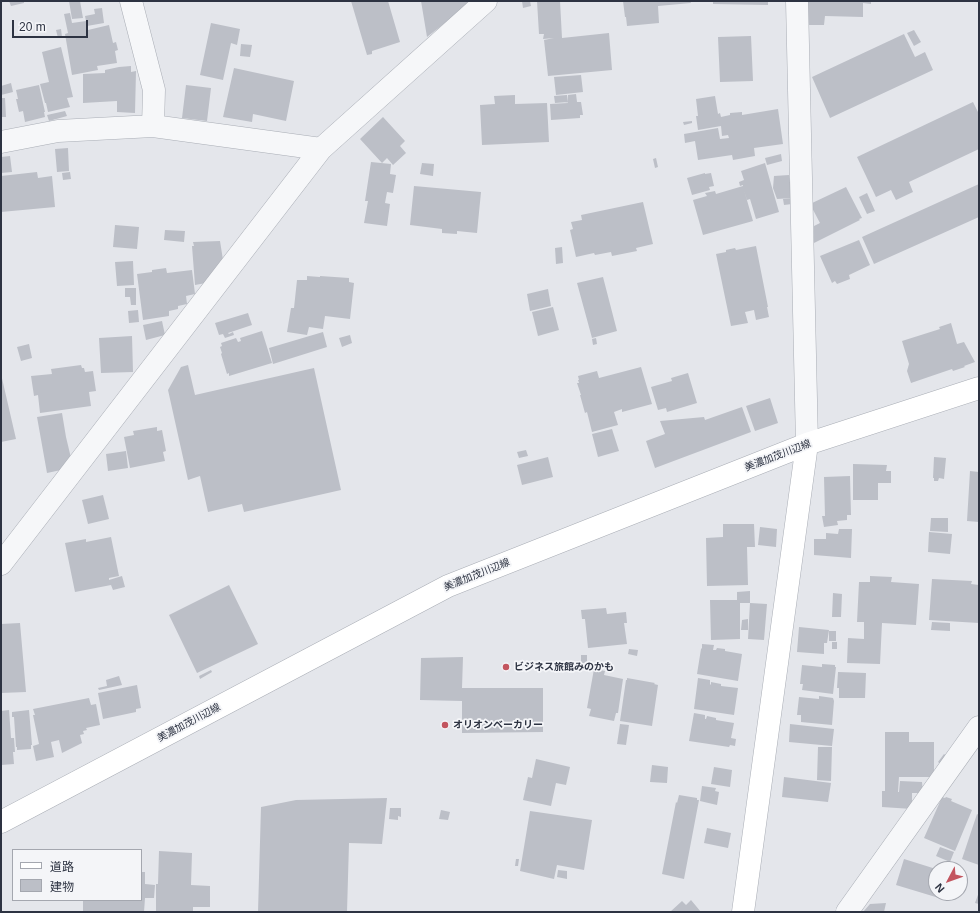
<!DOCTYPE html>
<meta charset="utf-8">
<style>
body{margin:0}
#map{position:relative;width:980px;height:913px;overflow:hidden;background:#e4e6eb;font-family:Arial,"Noto Sans JP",sans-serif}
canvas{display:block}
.frame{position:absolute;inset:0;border:2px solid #2d3342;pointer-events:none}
.legend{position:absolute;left:12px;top:849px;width:130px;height:52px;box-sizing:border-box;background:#f4f5f8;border:1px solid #a4a7af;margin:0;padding:5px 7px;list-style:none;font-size:12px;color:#2d3342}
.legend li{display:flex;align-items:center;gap:8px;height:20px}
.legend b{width:20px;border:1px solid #a4a7af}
.north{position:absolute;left:928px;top:861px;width:40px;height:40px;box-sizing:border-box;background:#f4f5f8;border:1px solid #a4a7af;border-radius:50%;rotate:229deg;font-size:11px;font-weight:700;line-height:16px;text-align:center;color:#2d3342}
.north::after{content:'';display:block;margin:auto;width:14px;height:18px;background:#c3555f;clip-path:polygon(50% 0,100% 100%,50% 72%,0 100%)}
.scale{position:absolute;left:12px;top:20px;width:76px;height:18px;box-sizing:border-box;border:2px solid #2d3342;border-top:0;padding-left:5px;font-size:12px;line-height:14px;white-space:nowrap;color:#2d3342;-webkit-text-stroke:3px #f4f5f8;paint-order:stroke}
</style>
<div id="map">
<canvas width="980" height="913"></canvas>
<div class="frame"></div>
<ul class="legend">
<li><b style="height:5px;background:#fff"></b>道路</li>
<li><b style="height:11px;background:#bcbfc7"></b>建物</li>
</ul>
<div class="north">N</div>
<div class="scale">20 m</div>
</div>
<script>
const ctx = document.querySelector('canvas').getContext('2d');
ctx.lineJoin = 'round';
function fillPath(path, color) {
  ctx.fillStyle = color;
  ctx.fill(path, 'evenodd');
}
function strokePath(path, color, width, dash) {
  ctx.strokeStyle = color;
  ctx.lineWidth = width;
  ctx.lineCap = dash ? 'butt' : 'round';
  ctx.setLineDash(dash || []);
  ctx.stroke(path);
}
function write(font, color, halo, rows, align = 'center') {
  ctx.font = font + ' Arial,"Noto Sans JP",sans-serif';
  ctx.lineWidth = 3.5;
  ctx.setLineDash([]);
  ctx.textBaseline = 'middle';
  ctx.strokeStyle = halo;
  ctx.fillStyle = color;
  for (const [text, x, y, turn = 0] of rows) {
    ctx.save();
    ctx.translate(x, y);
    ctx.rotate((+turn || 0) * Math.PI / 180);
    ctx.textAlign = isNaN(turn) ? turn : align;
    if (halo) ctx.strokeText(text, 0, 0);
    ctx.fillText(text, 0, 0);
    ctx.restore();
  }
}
fillPath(new Path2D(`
 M9,1H24V3L11,6Z
 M69,1H80L83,18L72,19Z
 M351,1H388L400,42L372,51V54L367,55Z
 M421,1H473L427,37Z
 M522,1H530L531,6L523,8Z
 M537,1H560L562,38L609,33L612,70L548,76L544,40L554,38L543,39L544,34H539Z
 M623,1H690L691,3L658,6L659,23L627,26L626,17H625Z
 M713,1H768V5L713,4Z
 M808,1H871V4L863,3V17L825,16L824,25H807Z
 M102,8L104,23L87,26L88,30L109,25L113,43L116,42L118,50L115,51L117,63L97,66L98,70L72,75L65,34L68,33L64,14L70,13L72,23L86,21L85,16L95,14L94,9Z
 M211,23L240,29L237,45L231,43L223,80L200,75Z
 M61,29L62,37L58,38L56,30Z
 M914,30L921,42L914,46L907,33Z
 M904,34L915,57L925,52L933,70L830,118L812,77Z
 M751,36L753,81L720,82L718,37Z
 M241,44L252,45L250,57L240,56Z
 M61,47L73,97L67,98L70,107L48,112L46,103H45L40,84L49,82L42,52Z
 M131,66V72L136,71L135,113L117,112V101L83,103V74L105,73V70L119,67Z
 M234,68L294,81L286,121L253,114L252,122L223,117Z
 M581,75L583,92L556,95L554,77Z
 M11,83L13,92L1,95V86Z
 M39,85L45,112H44L45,117L25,122L23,111L19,112L16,99H18L16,90Z
 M186,85L211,88L207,121L182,118Z
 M576,94L577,102H581L583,115H580V118L551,120L550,104L568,103V95Z
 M515,95V104L547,103L549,142L482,145L480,105L495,104L494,96Z
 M567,95L568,102L555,103L554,96Z
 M715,96L718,114L720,113L721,117L730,115V113L742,112V115L778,109L783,144L754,148L755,156L733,160L732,155L698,160L695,141L685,143L684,134L718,128L720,139L729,138L728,135L722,136L721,126L698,130L696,116H698L696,99Z
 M1,98H5L6,117H1Z
 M973,102L979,114V149L909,182L913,192L896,200L891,190L876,197L857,157Z
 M65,111L67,116L49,121L47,115Z
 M383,117L405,141L400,146L406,153L393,165L387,158L382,163L360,139Z
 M692,121V123L684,125L683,122Z
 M68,148L69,171L57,172L55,149Z
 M781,154L782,161L767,165L765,158Z
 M10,156L12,172L1,173V157Z
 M656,158L658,167L655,168L653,159Z
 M371,162L391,164L390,174L396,175L393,193L387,192L385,203L390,204L387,226L364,223L368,201H365Z
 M422,163L434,164L433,176L420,174Z
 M765,163L779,212L756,219L750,199L747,200L744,190L753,221L703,235L693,200L707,196L705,193L715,191L716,194L743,186V185L740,186L739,182L744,180L741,171Z
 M37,172L38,178L52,176L55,207L1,212V176Z
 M70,172L71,179L63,180L62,173Z
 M705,173V174L711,173L714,186L709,187L710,190L692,195L687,178Z
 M789,175L792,198L777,199L773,188L774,176Z
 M979,184V217L874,264L862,237Z
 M414,186L481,192L477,233L457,231V234L442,233V229L410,225Z
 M846,187L862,218L859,219L860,220L814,243V226L820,223L810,204Z
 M867,193L875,211L867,214L859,197Z
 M792,198V204L784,205L783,199Z
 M643,202L653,244L636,248L637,251L612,256L611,252L595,255L594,253L576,257L570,230L573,229L571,222L582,220L581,215Z
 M115,225L139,227L137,249L113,247Z
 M165,230L185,231L184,242L164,240Z
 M859,240L870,265L849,275L850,279L837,284L835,281L832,283L820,256Z
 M220,241L223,260L206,283L195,285L192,246H194L193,242Z
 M756,246L768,307H767L769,317L756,320L754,310L745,312L748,323L731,326L716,254L726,252V250L735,248L736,250Z
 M562,247L563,263L556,264L555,248Z
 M133,261L134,285L117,286L115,262Z
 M166,268L167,273L192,270L195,294L186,296L187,304L178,306V309L169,311V316L143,320L137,274L152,272V270Z
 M307,276L320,277V276L349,278V282L354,283L350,319L325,316L323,329L309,327L307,335L287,332L291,308H294L297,280H307Z
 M603,277L617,331L592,338L577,283Z
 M125,288H136V305H131L130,297H125Z
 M548,289L551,306L530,311L527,294Z
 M553,307L559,330L538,336L532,312Z
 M138,310L139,322L129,323L128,311Z
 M248,313L252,325L228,333L229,334L233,332L234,335L225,338L223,334L219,335L215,323Z
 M162,321L165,335L146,340L143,325Z
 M951,323L957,344L964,342L975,362L964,366L965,367L953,371L952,369L911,383L907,371L909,364L902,341L940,329L939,327Z
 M262,331L272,363L229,376V373L227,374L221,354L222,353L220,347L222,346L221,343L236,338L238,342L241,341L240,338Z
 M323,332L327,347L273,364L269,348Z
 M350,335L352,343L342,347L339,338Z
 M132,336L133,372L101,373L99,338Z
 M596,338L597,344L593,345L592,339Z
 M29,344L32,358L21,361L17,347Z
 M81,365L82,368H84L85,372L93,371L96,391L89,392L91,406L40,413L38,395L34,396L31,376L52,374L51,369Z
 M188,365L195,395L314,368L341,490L244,512L242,504L208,512L200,476L188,480L168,390L181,367Z
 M641,367L652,404L622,412V409L614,412L618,425L592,432L587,412L585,413L580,395H581L577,383H579L578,380H579L578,376L597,371L599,378Z
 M688,373L697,403L667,412L666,408L658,410L651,387L672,381L671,378Z
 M1,374L16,439L1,442Z
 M770,398L778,423L755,431L746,406Z
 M742,407L751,432L655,468L646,441L665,434L660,421L704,417L705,420Z
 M62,413L66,437L71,458L61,470L47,473L37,417Z
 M157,427V431L162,430L166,451L163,452L165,461L130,468L124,437L134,435L133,431Z
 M612,429L619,451L598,457L592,434Z
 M526,450L528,456L519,458L517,452Z
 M126,451L128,468L108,471L106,454Z
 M548,457L553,477L522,485L517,465Z
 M934,457L946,458L944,479L939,478L938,481H934V478H933Z
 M853,464L887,465L886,471H891V483H878V500H853Z
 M970,471L979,472V522L967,521Z
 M850,476L851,515H847V520L837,521L838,525L824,527L822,516H825L824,477Z
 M103,495L109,519L88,524L82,500Z
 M931,518H948V532L930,531Z
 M723,524H754L755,547H747L748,585L707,586L706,538L723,537Z
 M760,527L777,529L776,547L758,545Z
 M839,529H852L851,558L814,555V539H826V533L838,534Z
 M929,532L952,534L950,554L928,552Z
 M111,537L119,576L109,578V580L122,576L125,587L113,590L111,585L75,592L65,543L86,539V542Z
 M870,576L892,577L891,582L919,584L916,625L882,623L880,664L847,663L848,638L864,639V622H857L859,582H870Z
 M932,579L972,581L971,584L979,585V623L929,620Z
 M229,585L258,644L197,673L169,615Z
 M750,591V603H740V639L711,640L710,600H737V592Z
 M833,593L842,594L841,617H832Z
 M750,603L767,604L764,640L748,639Z
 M606,608L607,614L626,612L627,623H624L627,644L588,648L585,619H582L581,610Z
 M748,619V630H741L742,620Z
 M932,622L950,623V631L931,630Z
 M20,623L26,692L1,693V624Z
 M799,627L829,630L827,643H824V654L797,652Z
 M829,631H836V641H829Z
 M832,642H837V649H832Z
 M702,644L714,645L713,650H716L717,648L725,649V651L742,654L738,681L697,674L701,649L702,648Z
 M629,649L638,650L637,656L628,654Z
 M581,655H587V664L581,665Z
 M463,657L462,688H543V732L462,733V701L420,700L421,658Z
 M822,664L835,665V667H836L833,694L802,690L803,684H800L802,665L822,667Z
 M594,669L605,671L604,675L623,679L618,713H616L614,721L589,716L591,709L587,708Z
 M211,670L212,672L200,679L199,676Z
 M838,672L866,673L865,698H839V688H837Z
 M119,676L122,685L99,690L98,688L107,686L106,680Z
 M627,678L655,683L654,684L658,685L652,726L620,721L626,680H627Z
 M698,678L710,680V684L711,685V682L721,684V686L738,688L734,715L694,709Z
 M137,685L141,708L136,709V712L103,719L98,693Z
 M819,696L833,698L834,701L832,725L801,722V715H797L799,697L819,699Z
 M89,698L91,705L96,704L100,725L86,728L87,730L83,731L84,734L80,735L82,743L62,753L59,740L51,742L54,757L36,761L33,746L39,744L33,715H35L33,709Z
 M9,710L11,738H14L15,752H13L14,764L1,765V711Z
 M29,710L32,745H31V749L17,750V747H16L14,717H12V712Z
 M694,713L705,715V719H706L707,716L716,718V720L734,723L731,738L736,739L735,746L730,745L729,747L689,741Z
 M620,724L629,725L626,745L617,744Z
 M790,724L834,729L832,746L789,742Z
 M885,732H909V742H934V777H899L898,792H899L900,781L922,782L923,793H912V809L882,807V791H885Z
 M818,747H832L831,781L817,780Z
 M944,754L948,757L942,765L938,762Z
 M536,759L570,767L566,785L556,783L551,806L523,800L528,777L532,778Z
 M652,765L668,767L667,783L650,782Z
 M714,767L732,770L730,787L711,784Z
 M784,777L831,783L828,802L782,797Z
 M702,786L716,788L715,791L719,792L717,805L700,801Z
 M679,795L697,798V800H699L684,879L662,874L676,802L677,803Z
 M942,797L945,798L946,797L952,799L951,801L972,810L955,851L924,838Z
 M387,798L382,844L349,843L347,912H258L261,807L296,800Z
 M390,808H401V817L398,816V820L389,819Z
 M441,810L450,812L448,820L439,819Z
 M530,811L592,820L584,870L557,865L554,879L520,871Z
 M977,814L979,815V865L962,859Z
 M707,828L731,833L728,848L704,843Z
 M940,847L954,852L950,862L936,856Z
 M159,851L192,853L191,885L210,886V907H193V912H156V884H158Z
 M516,859H519L518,866H515Z
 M904,859L936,869V893H940L939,898L896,885Z
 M558,870L567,871V879L557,877Z
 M141,872H145V884L155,885L154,898H145L144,912H83V900H141Z
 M979,892V904L975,903Z
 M691,900L701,912H670L682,901L686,905Z
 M886,903L884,912H863L870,904Z`), '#bcbfc7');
const street = new Path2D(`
 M131,1L154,90L153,126
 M797,1L807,444
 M1,142L58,131L153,126L321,149
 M1,564L321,149L486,1
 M847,912L979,727`);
const secondary = new Path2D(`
 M1,822L448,586L807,444L979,388
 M743,912L807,444`);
strokePath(street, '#a9adb5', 23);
strokePath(secondary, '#a9adb5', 23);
strokePath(street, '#f6f7f9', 22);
strokePath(secondary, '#fff', 22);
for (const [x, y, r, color] of [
 [506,667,4,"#c3555f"],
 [445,725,4,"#c3555f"]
]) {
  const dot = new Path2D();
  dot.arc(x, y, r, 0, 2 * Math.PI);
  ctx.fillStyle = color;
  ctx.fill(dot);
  strokePath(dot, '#f4f5f8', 1.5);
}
write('10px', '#2d3342', '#f4f5f8', [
 ["美濃加茂川辺線",778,456,-21],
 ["美濃加茂川辺線",477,575,-22],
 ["美濃加茂川辺線",189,723,-28]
]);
write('bold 10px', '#2d3342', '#f4f5f8', [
 ["ビジネス旅館みのかも",514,667],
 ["オリオンベーカリー",453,725]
], 'left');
</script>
